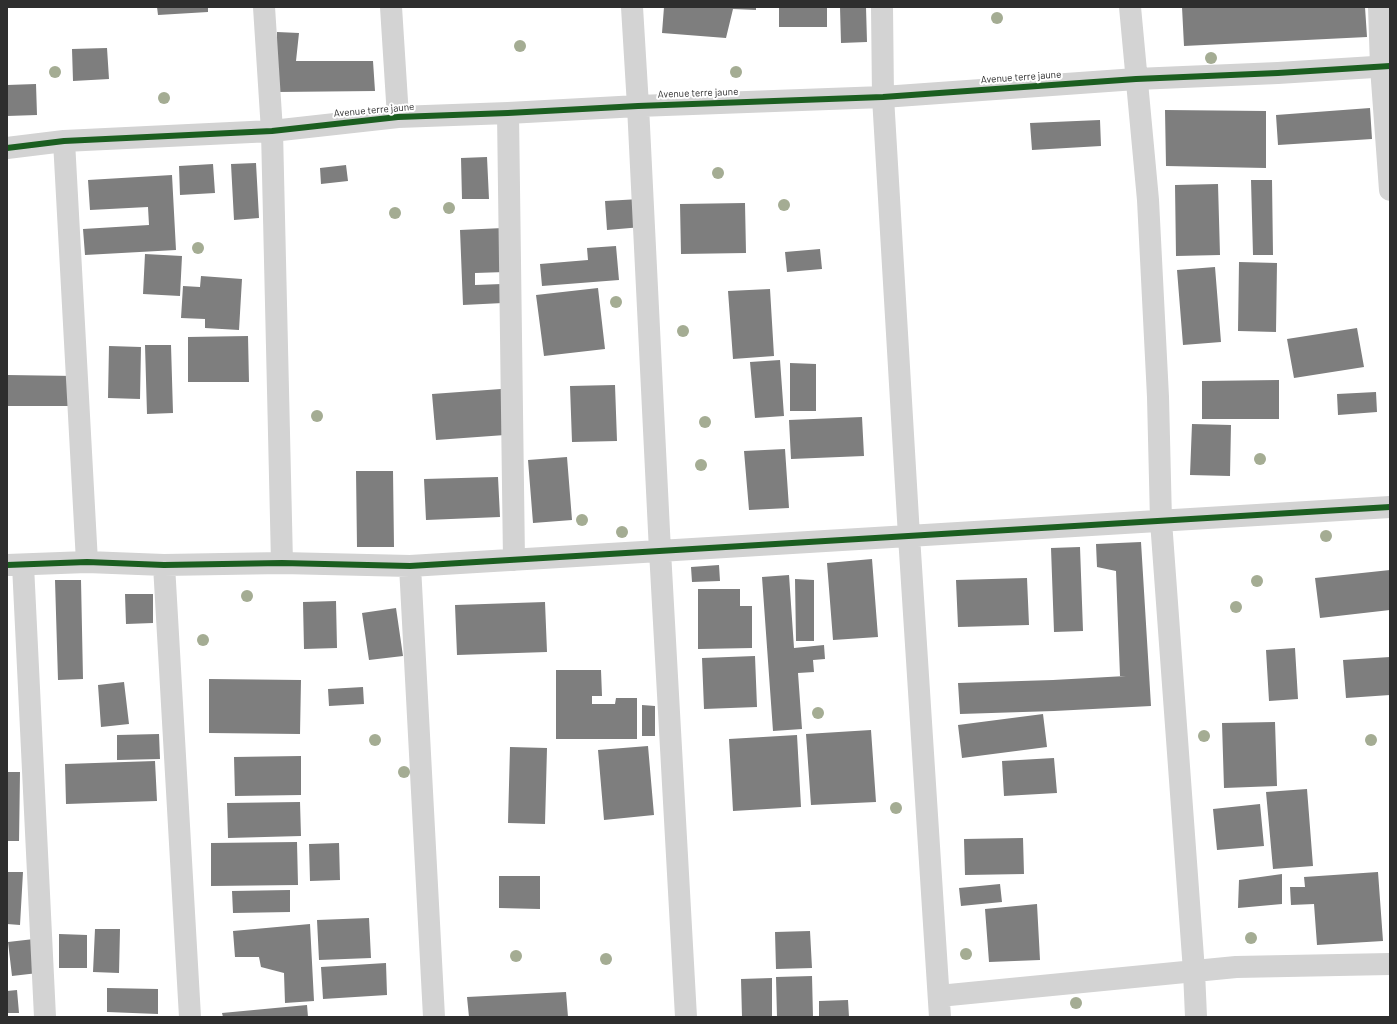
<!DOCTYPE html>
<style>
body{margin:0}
#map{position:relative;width:1397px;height:1024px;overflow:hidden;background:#fff;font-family:Barlow,sans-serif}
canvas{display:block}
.frame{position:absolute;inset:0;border:8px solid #2e2e2e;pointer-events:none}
</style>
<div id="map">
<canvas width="1397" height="1024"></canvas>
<div class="frame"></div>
</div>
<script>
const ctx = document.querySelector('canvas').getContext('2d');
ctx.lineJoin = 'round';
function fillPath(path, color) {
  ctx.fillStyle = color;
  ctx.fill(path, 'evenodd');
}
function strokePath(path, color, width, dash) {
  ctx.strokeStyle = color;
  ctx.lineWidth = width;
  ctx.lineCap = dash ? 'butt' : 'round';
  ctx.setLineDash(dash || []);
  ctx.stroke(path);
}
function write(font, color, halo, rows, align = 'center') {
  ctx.font = font + ' Barlow,sans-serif';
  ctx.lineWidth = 4;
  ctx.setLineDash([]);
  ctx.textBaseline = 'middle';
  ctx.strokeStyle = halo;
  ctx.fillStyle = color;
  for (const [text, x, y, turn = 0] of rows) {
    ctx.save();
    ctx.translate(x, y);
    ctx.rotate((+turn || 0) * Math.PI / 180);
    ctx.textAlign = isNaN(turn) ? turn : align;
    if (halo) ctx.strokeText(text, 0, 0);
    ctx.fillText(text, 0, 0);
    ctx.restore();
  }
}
fillPath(new Path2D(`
 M157,7H208V12L158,15Z
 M664,7H756V10L733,9L726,38L662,33Z
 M779,7H827V27H779Z
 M840,7H866L867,42L841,43Z
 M1182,7H1365L1367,37L1184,46Z
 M277,32L299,33L296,61H373L375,91L277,92Z
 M107,48L109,79L73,81L72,49Z
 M36,84L37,115L7,116V85Z
 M1370,108L1372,139L1278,145L1276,115Z
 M1165,110L1266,111V168L1166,166Z
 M1100,120L1101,146L1032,150L1030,123Z
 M487,157L489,199H462L461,158Z
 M256,163L259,218L234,220L231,164Z
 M213,164L215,193L180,195L179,166Z
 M346,165L348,181L321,184L320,168Z
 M172,175L176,250L85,255L83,229L149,225L148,207L90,210L88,180Z
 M1251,180H1272L1273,255H1253Z
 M1218,184L1220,255L1176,256L1175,185Z
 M640,199L642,227L607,230L605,201Z
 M745,203L746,253L681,254L680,204Z
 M503,228L505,272L475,273V285L502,284L503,303L463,305L460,230Z
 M616,246L619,280L542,286L540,264L588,260L587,248Z
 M820,249L822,269L787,272L785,252Z
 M145,254L182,256L180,296L143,294Z
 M1239,262L1277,263L1276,332L1238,331Z
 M1215,267L1221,342L1183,345L1177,270Z
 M201,276L242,279L239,330L205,328V319L181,318L183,286L200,287Z
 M598,288L605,349L544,356L536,295Z
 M770,289L774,356L733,359L728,291Z
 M1357,328L1364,367L1294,378L1287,339Z
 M248,336L249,382H188V337Z
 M145,345H171L173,413L147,414Z
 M109,346L141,347L140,399L108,398Z
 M780,360L784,416L755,418L750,362Z
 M790,363L816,364V411H790Z
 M7,375L76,376V406H7Z
 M1279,380V419H1202V381Z
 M615,385L617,441L572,442L570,386Z
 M501,389L505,435L436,440L432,394Z
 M1376,392L1377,412L1338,415L1337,394Z
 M862,417L864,456L791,459L789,420Z
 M1192,424L1231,425L1230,476L1190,475Z
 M785,449L789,508L749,510L744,451Z
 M567,457L572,520L533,523L528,460Z
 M356,471H393L394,547H357Z
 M498,477L500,517L426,520L424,479Z
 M1141,542L1151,706L1054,711L960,714L958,683L1053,680V685V680L1126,676H1120L1116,571L1097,567L1096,544Z
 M1080,547L1083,631L1054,632L1051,548Z
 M872,559L878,637L833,640L827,563Z
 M719,565L720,581L692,582L691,567Z
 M1390,570V610L1320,618L1315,578Z
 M789,575L794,648L824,645L825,659L813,660L814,672L798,673L802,729L773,731L762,577Z
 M1027,578L1029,625L958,627L956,580Z
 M795,579L814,580V641H796Z
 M55,580H81L83,679L58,680Z
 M698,589H740V606H752V648L698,649Z
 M125,594H153V623L126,624Z
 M336,601L337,648L304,649L303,602Z
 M545,602L547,652L457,655L455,605Z
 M396,608L403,656L369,660L362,613Z
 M1295,648L1298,699L1269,701L1266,650Z
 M755,656L757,707L704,709L702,658Z
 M1390,657V695L1346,698L1343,660Z
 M556,670H601L602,696H592V704H615L616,698H637V739H556Z
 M209,679L301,680L300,734L209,733Z
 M124,682L129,724L101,727L98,685Z
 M363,687L364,704L329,706L328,689Z
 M642,705L655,706V736H642Z
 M1043,714L1047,747L962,758L958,725Z
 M1275,722L1277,786L1224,788L1222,723Z
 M871,730L876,802L811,805L806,734Z
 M159,734L160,759L117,760V735Z
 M797,735L801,807L733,811L729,739Z
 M648,746L654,815L604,820L598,750Z
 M510,747L547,748L545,824L508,823Z
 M301,756V795L235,796L234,757Z
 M1054,758L1057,793L1004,796L1002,761Z
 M155,761L157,801L66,804L65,764Z
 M7,772H20L19,841H7Z
 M1307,789L1313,866L1273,869L1266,792Z
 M300,802L301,836L228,838L227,803Z
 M1260,804L1264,846L1217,850L1213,809Z
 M1023,838L1024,874L965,875L964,839Z
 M297,842L298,885L211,886V843Z
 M339,843L340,880L310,881L309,844Z
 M7,872H23L20,925L7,924Z
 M1378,872L1383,941L1317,945L1314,904L1291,905L1290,887H1305L1304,877Z
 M1282,874V904L1238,908L1239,880Z
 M499,876H540V909L499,908Z
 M1000,884L1002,902L961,906L959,888Z
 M290,890V912L233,913L232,891Z
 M1037,904L1040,960L989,962L985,909Z
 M369,918L371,958L319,960L317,920Z
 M310,924L314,1001L285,1003L284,973L261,967L259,957H235L233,931Z
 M95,929H120L119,973L93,972Z
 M810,931L812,968L776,969L775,932Z
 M59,934L87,935V968H59Z
 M34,939L38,973L12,976L8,942Z
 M386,963L387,995L323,999L321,967Z
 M812,976L813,1017H777L776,977Z
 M772,978V1017H742L741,979Z
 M107,988L158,989V1014L107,1012Z
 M17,990L19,1013H7V991Z
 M566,992L568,1017H469L467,997Z
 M848,1000L849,1017H819V1001Z
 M307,1005L308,1017H223L222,1013Z`), '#7e7e7e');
strokePath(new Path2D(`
 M264,7L272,131L282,563
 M391,7L398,117
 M632,7L638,106L660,551L686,1017
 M882,7L883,97L909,536L940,1017
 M1130,7L1148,200L1158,397L1161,521L1194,971L1196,1017
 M1379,7L1381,67L1390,190
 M508,113L514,560
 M64,141L87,562
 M7,148L64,141L272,131L398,117L508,113L638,106L883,97L1136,79L1278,73L1390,66
 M7,565L87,562L164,565L282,563L410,566L1390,507
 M23,565L45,1017
 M164,565L190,1017
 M410,566L434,1017
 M939,996L1236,967L1390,964`), '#d3d3d3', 22);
strokePath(new Path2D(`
 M7,148L64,141L272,131L398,117L508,113L638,106L883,97L1136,79L1278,73L1390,66
 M7,565L87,562L164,565L282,563L410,566L1390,507`), '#1b5e20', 6);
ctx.fillStyle = '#a4ac93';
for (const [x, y] of [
 [997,18],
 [520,46],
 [1211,58],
 [55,72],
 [736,72],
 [164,98],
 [718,173],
 [784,205],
 [449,208],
 [395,213],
 [198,248],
 [616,302],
 [683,331],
 [317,416],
 [705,422],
 [1260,459],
 [701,465],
 [582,520],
 [622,532],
 [1326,536],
 [1257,581],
 [247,596],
 [1236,607],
 [203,640],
 [818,713],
 [1204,736],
 [375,740],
 [1371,740],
 [404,772],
 [896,808],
 [1251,938],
 [966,954],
 [516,956],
 [606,959],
 [1076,1003]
]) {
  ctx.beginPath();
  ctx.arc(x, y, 6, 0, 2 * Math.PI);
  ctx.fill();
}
write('10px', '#2e2e2e', '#fff', [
 ["Avenue terre jaune",1021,77,-4],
 ["Avenue terre jaune",698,93,-2],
 ["Avenue terre jaune",374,110,-5]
]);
</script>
